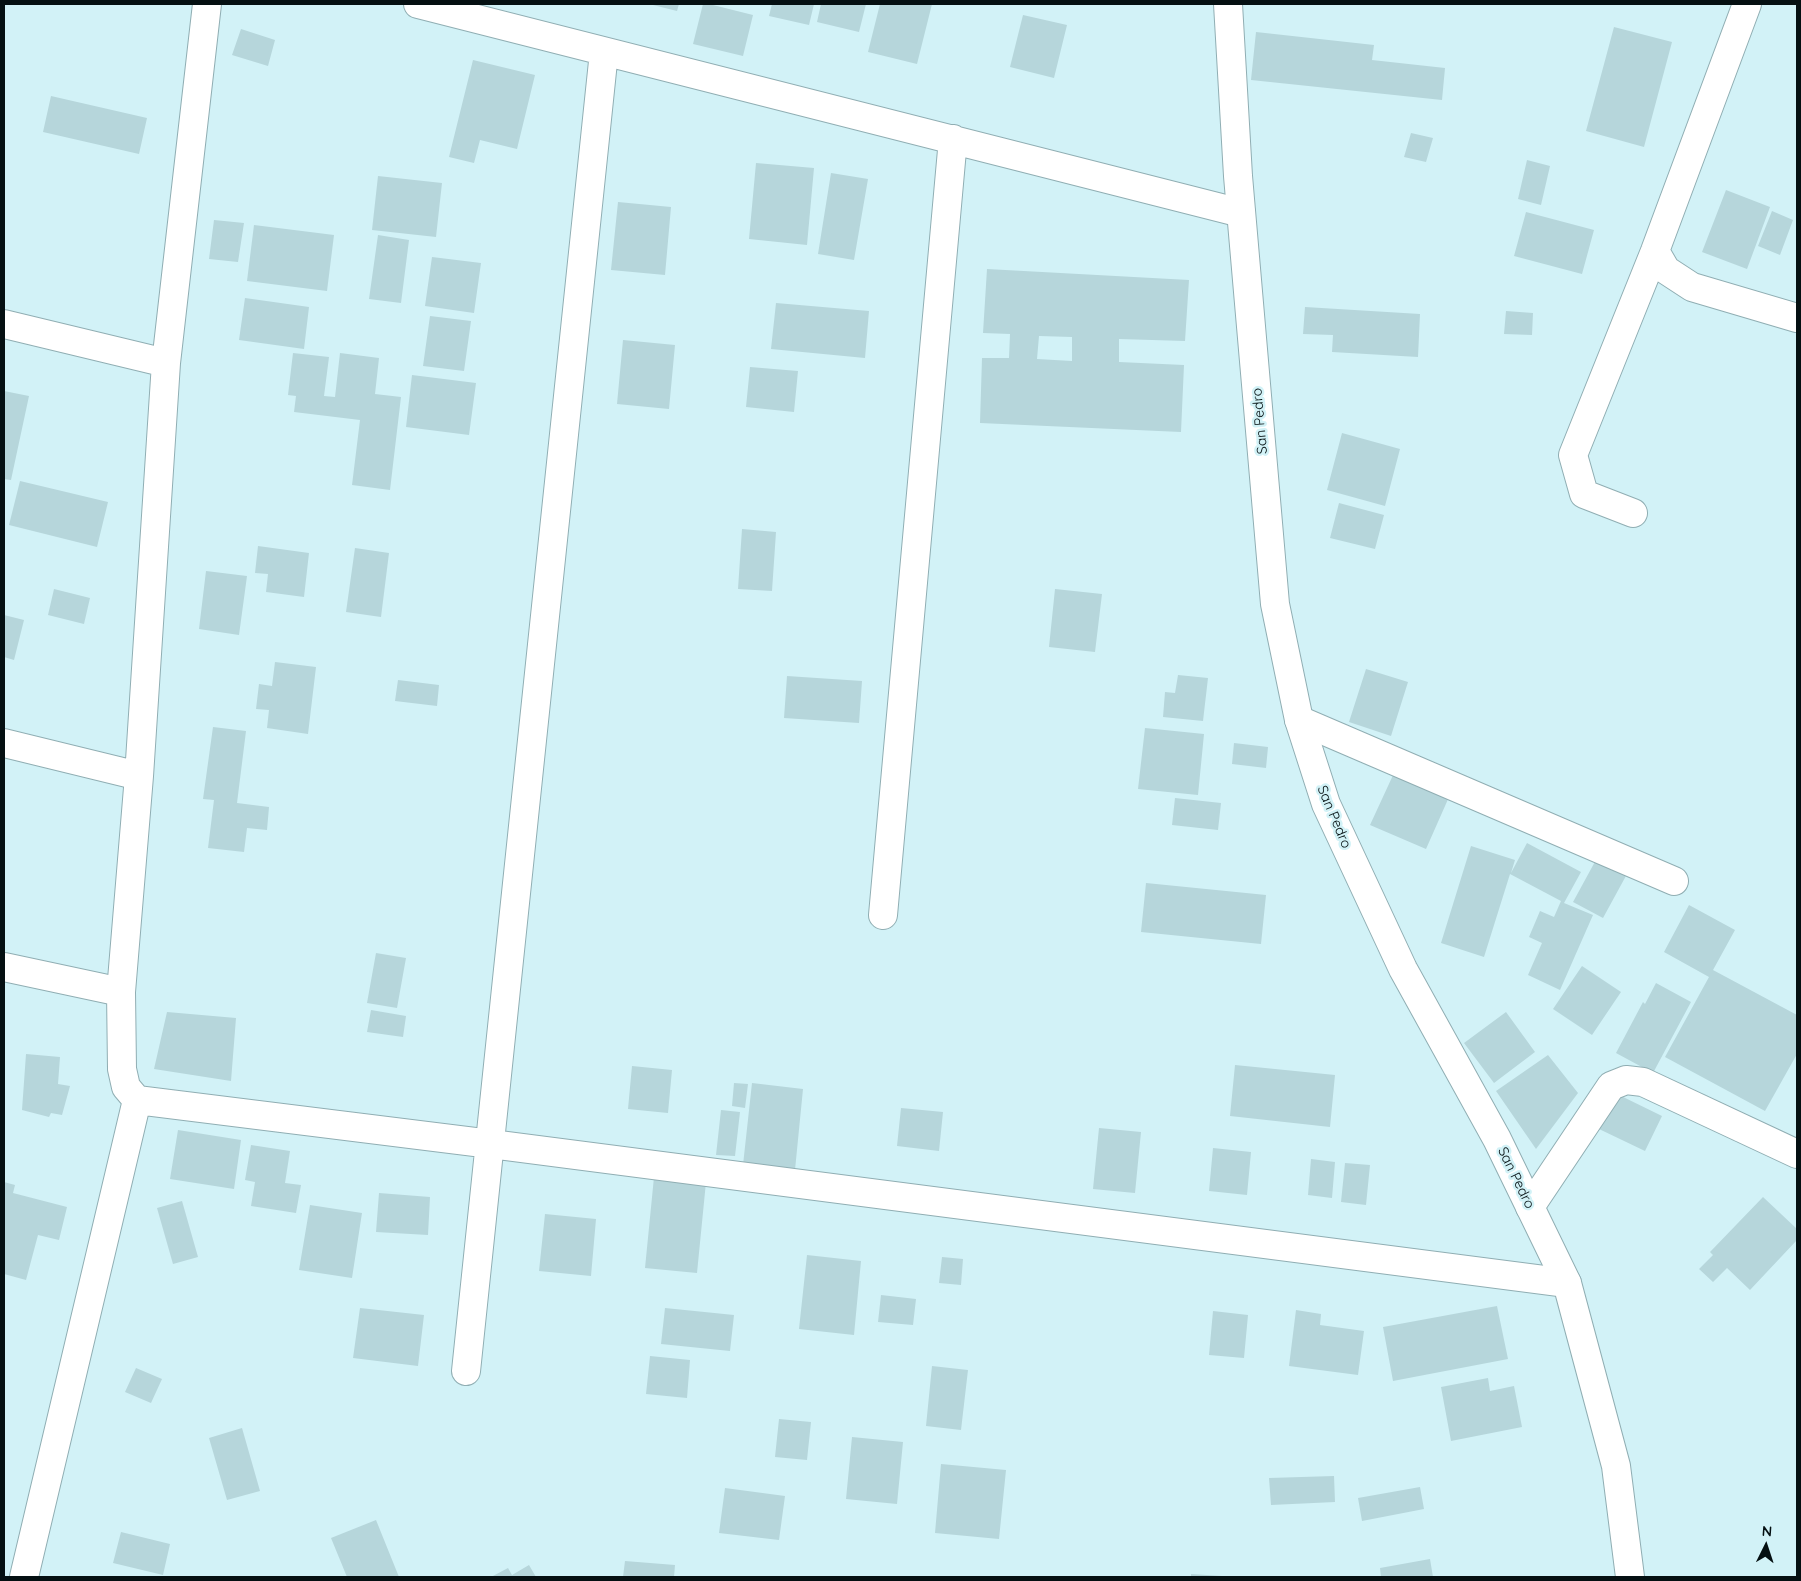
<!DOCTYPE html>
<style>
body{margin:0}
#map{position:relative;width:1801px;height:1581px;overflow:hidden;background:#d2f2f7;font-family:Quicksand,sans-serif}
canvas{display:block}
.frame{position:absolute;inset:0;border:5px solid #051012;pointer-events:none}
.north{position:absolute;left:1741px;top:1521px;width:50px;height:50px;-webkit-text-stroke:4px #d2f2f7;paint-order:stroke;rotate:4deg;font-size:14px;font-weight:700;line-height:20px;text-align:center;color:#051012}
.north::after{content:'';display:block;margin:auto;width:18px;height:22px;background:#051012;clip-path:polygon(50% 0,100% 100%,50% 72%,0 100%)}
</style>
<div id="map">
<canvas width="1801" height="1581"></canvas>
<div class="frame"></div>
<div class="north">N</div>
</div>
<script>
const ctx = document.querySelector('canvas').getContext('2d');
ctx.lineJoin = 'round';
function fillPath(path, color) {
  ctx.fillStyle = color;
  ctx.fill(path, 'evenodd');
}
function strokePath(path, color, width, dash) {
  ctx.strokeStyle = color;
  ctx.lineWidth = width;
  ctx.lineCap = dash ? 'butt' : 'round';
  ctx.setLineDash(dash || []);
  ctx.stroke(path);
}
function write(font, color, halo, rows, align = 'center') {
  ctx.font = font + ' Quicksand,sans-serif';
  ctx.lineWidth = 5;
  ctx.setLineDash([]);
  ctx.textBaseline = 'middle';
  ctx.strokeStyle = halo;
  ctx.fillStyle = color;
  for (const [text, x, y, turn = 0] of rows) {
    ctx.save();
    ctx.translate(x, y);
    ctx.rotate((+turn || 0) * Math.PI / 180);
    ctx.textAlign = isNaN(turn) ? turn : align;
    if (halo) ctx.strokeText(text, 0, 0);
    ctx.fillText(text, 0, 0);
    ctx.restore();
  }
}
fillPath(new Path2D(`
 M649,4H679L677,11Z
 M703,4H709L753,15L743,56L693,44Z
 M772,4H814L809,25L769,16Z
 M821,4H866L859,32L817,22Z
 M880,4H932L917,64L868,52Z
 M1023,15L1067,25L1054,78L1010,67Z
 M1614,27L1672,42L1644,147L1586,131Z
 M241,29L275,40L268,66L232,55Z
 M1256,32L1374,45L1372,60L1445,68L1442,100L1251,80Z
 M473,60L535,75L517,149L480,140L474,163L449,157Z
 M51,96L147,118L139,154L43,132Z
 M1411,133L1433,138L1426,162L1404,157Z
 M1527,160L1550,166L1541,205L1518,199Z
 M756,163L814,168L807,245L749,239Z
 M831,173L868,179L854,260L818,254Z
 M378,176L442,183L436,237L372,230Z
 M1726,190L1770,207L1747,269L1702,252Z
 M618,202L671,207L665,275L611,270Z
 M1772,211L1793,220L1780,255L1758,246Z
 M1526,212L1594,230L1582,274L1514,256Z
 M214,220L244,223L238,262L209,259Z
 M254,225L334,235L327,291L247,281Z
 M378,235L409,240L401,303L369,299Z
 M432,257L481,263L474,313L425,306Z
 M987,269L1189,280L1185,341L1119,339V362L1184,365L1181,432L980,423L982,358H1009L1010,334L983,333ZM1039,336L1072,337V361L1037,359Z
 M245,298L309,307L304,349L239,340Z
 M776,303L869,311L865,358L771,349Z
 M1305,307L1420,314L1418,357L1332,352L1333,335L1303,334Z
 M1506,311L1533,313L1532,335L1504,334Z
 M430,316L471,321L464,371L423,366Z
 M623,340L675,345L669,409L617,404Z
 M293,353L329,357L324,396L335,397L340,353L379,358L375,394L401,397L390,490L352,485L360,420L294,412L296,396L288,395Z
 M750,367L798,371L794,412L746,407Z
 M412,375L476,383L469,435L406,427Z
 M4,391L29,396L11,480L4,479Z
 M1342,433L1400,449L1385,506L1327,490Z
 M20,481L108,502L97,547L9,525Z
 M1339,503L1384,515L1375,549L1330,538Z
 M742,529L776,532L772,591L738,589Z
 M258,546L309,553L304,597L266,592L268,574L255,573Z
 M355,548L389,553L381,617L346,612Z
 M206,571L247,576L239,635L199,629Z
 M54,589L90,598L84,624L48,615Z
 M1055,589L1102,594L1095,652L1049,647Z
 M4,615L24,620L14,660L4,657Z
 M275,662L316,667L308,734L267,728L269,710L256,709L259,684L272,686Z
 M1366,669L1408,682L1391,736L1349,722Z
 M1178,675L1208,678L1203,721L1163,717L1165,692L1175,693Z
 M787,676L862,681L859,723L784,718Z
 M398,680L439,685L437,706L395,701Z
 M213,727L246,731L237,803L269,807L267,830L247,828L244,852L208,848L214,800L203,799Z
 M1145,728L1204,734L1198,795L1138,789Z
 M1234,743L1268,747L1266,768L1232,764Z
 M1394,773L1449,797L1426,849L1370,825Z
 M1175,798L1221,803L1218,830L1172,825Z
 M1527,843L1581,872L1564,903L1593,915L1560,990L1528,975L1542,943L1529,937L1540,911L1554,917L1561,901L1510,874L1484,957L1441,943L1471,846L1515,860L1511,873Z
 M1597,858L1627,874L1603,918L1573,902Z
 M1146,883L1266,895L1261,944L1141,932Z
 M1689,905L1735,930L1713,970L1797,1015V1054L1765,1111L1665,1057L1709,977L1664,952Z
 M376,953L406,958L397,1008L367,1003Z
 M1582,966L1621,992L1592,1035L1553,1009Z
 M1656,983L1691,1002L1653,1073L1616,1053L1643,1002L1645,1004Z
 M371,1010L406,1016L403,1037L367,1032Z
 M167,1012L236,1018L231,1081L154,1069Z
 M1506,1012L1535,1052L1494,1083L1464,1043Z
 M26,1054L60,1057L58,1084L70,1086L62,1115L51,1113L49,1117L22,1110Z
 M1548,1055L1578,1093L1536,1149L1496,1091Z
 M1235,1065L1335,1075L1330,1127L1230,1116Z
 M632,1066L672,1070L668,1113L628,1109Z
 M734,1083L748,1084L745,1108L732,1106Z
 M752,1083L803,1089L795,1170L743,1165Z
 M1617,1094L1662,1116L1645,1151L1599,1129Z
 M901,1108L943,1112L939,1151L897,1146Z
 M721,1110L740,1112L735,1156L716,1155Z
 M1099,1128L1141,1132L1135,1193L1093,1189Z
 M178,1130L241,1140L234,1189L170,1179Z
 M251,1145L290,1151L285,1183L301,1185L296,1213L251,1206L255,1182L245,1180Z
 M1213,1148L1251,1152L1247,1195L1209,1191Z
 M1311,1159L1335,1162L1332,1198L1308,1195Z
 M1345,1163L1370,1165L1366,1205L1341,1202Z
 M654,1177L706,1182L697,1273L645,1268Z
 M4,1182L15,1185L13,1193L67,1207L59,1240L38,1235L26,1280L4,1274Z
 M379,1193L430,1197L428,1235L376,1232Z
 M1763,1197L1797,1229V1240L1750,1290L1727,1268L1713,1282L1699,1269L1713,1255L1710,1252Z
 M182,1201L198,1257L173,1264L157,1208Z
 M310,1205L362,1213L352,1278L299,1270Z
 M545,1214L596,1219L591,1276L539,1271Z
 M807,1255L861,1261L854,1335L799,1329Z
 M942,1257L963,1259L961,1285L939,1283Z
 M881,1295L916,1299L913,1325L878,1322Z
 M1497,1306L1508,1359L1393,1381L1383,1327Z
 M360,1308L424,1315L418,1366L353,1358Z
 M665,1308L734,1315L730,1351L661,1344Z
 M1296,1310L1321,1314L1320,1325L1364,1331L1358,1375L1289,1366Z
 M1213,1311L1248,1315L1244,1358L1209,1355Z
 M650,1356L690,1360L687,1398L646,1394Z
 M932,1366L968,1370L961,1430L926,1426Z
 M136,1368L162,1379L151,1403L125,1392Z
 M1488,1378L1490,1391L1514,1386L1522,1427L1451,1441L1441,1387Z
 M779,1419L811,1422L807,1460L775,1457Z
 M242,1428L260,1491L227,1500L209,1438Z
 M852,1437L903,1442L897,1504L846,1499Z
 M941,1464L1006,1470L999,1539L935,1533Z
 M1334,1476L1335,1502L1271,1505L1269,1478Z
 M1420,1487L1424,1509L1362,1521L1358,1498Z
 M725,1488L785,1496L779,1540L719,1533Z
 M376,1520L399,1577H347L331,1538Z
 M121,1532L170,1544L163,1575L113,1563Z
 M1430,1559L1433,1577H1381L1380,1568Z
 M625,1561L675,1565L674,1577H623Z
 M529,1565L536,1577H491L508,1568L512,1575Z
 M1191,1574L1222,1576V1577H1191Z`), '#b6d6db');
const minor = new Path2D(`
 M207,4L166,363L139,776L121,992L122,1069L126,1087L137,1100L491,1144L1567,1283
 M418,4L1241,213
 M1655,251L1666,270L1692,287L1797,318
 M4,324L166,363
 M1633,513L1584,494L1573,455L1655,251L1747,4
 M1299,720L1674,881
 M4,743L139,776
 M883,915L953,139
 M4,967L121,992
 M1530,1207L1611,1086L1626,1080L1643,1082L1797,1154
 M466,1371L604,52
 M24,1577L137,1100`);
const major = new Path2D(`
 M1228,4L1238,176L1275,604L1299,720L1326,804L1403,969L1497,1139L1567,1283L1616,1466L1630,1577`);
strokePath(minor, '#90aeb3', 30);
strokePath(major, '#90aeb3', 30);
strokePath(minor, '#fff', 28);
strokePath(major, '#fff', 28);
write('14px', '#051012', '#d2f2f7', [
 ["San Pedro",1260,421,-95],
 ["San Pedro",1334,817,67],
 ["San Pedro",1516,1178,64]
]);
</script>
